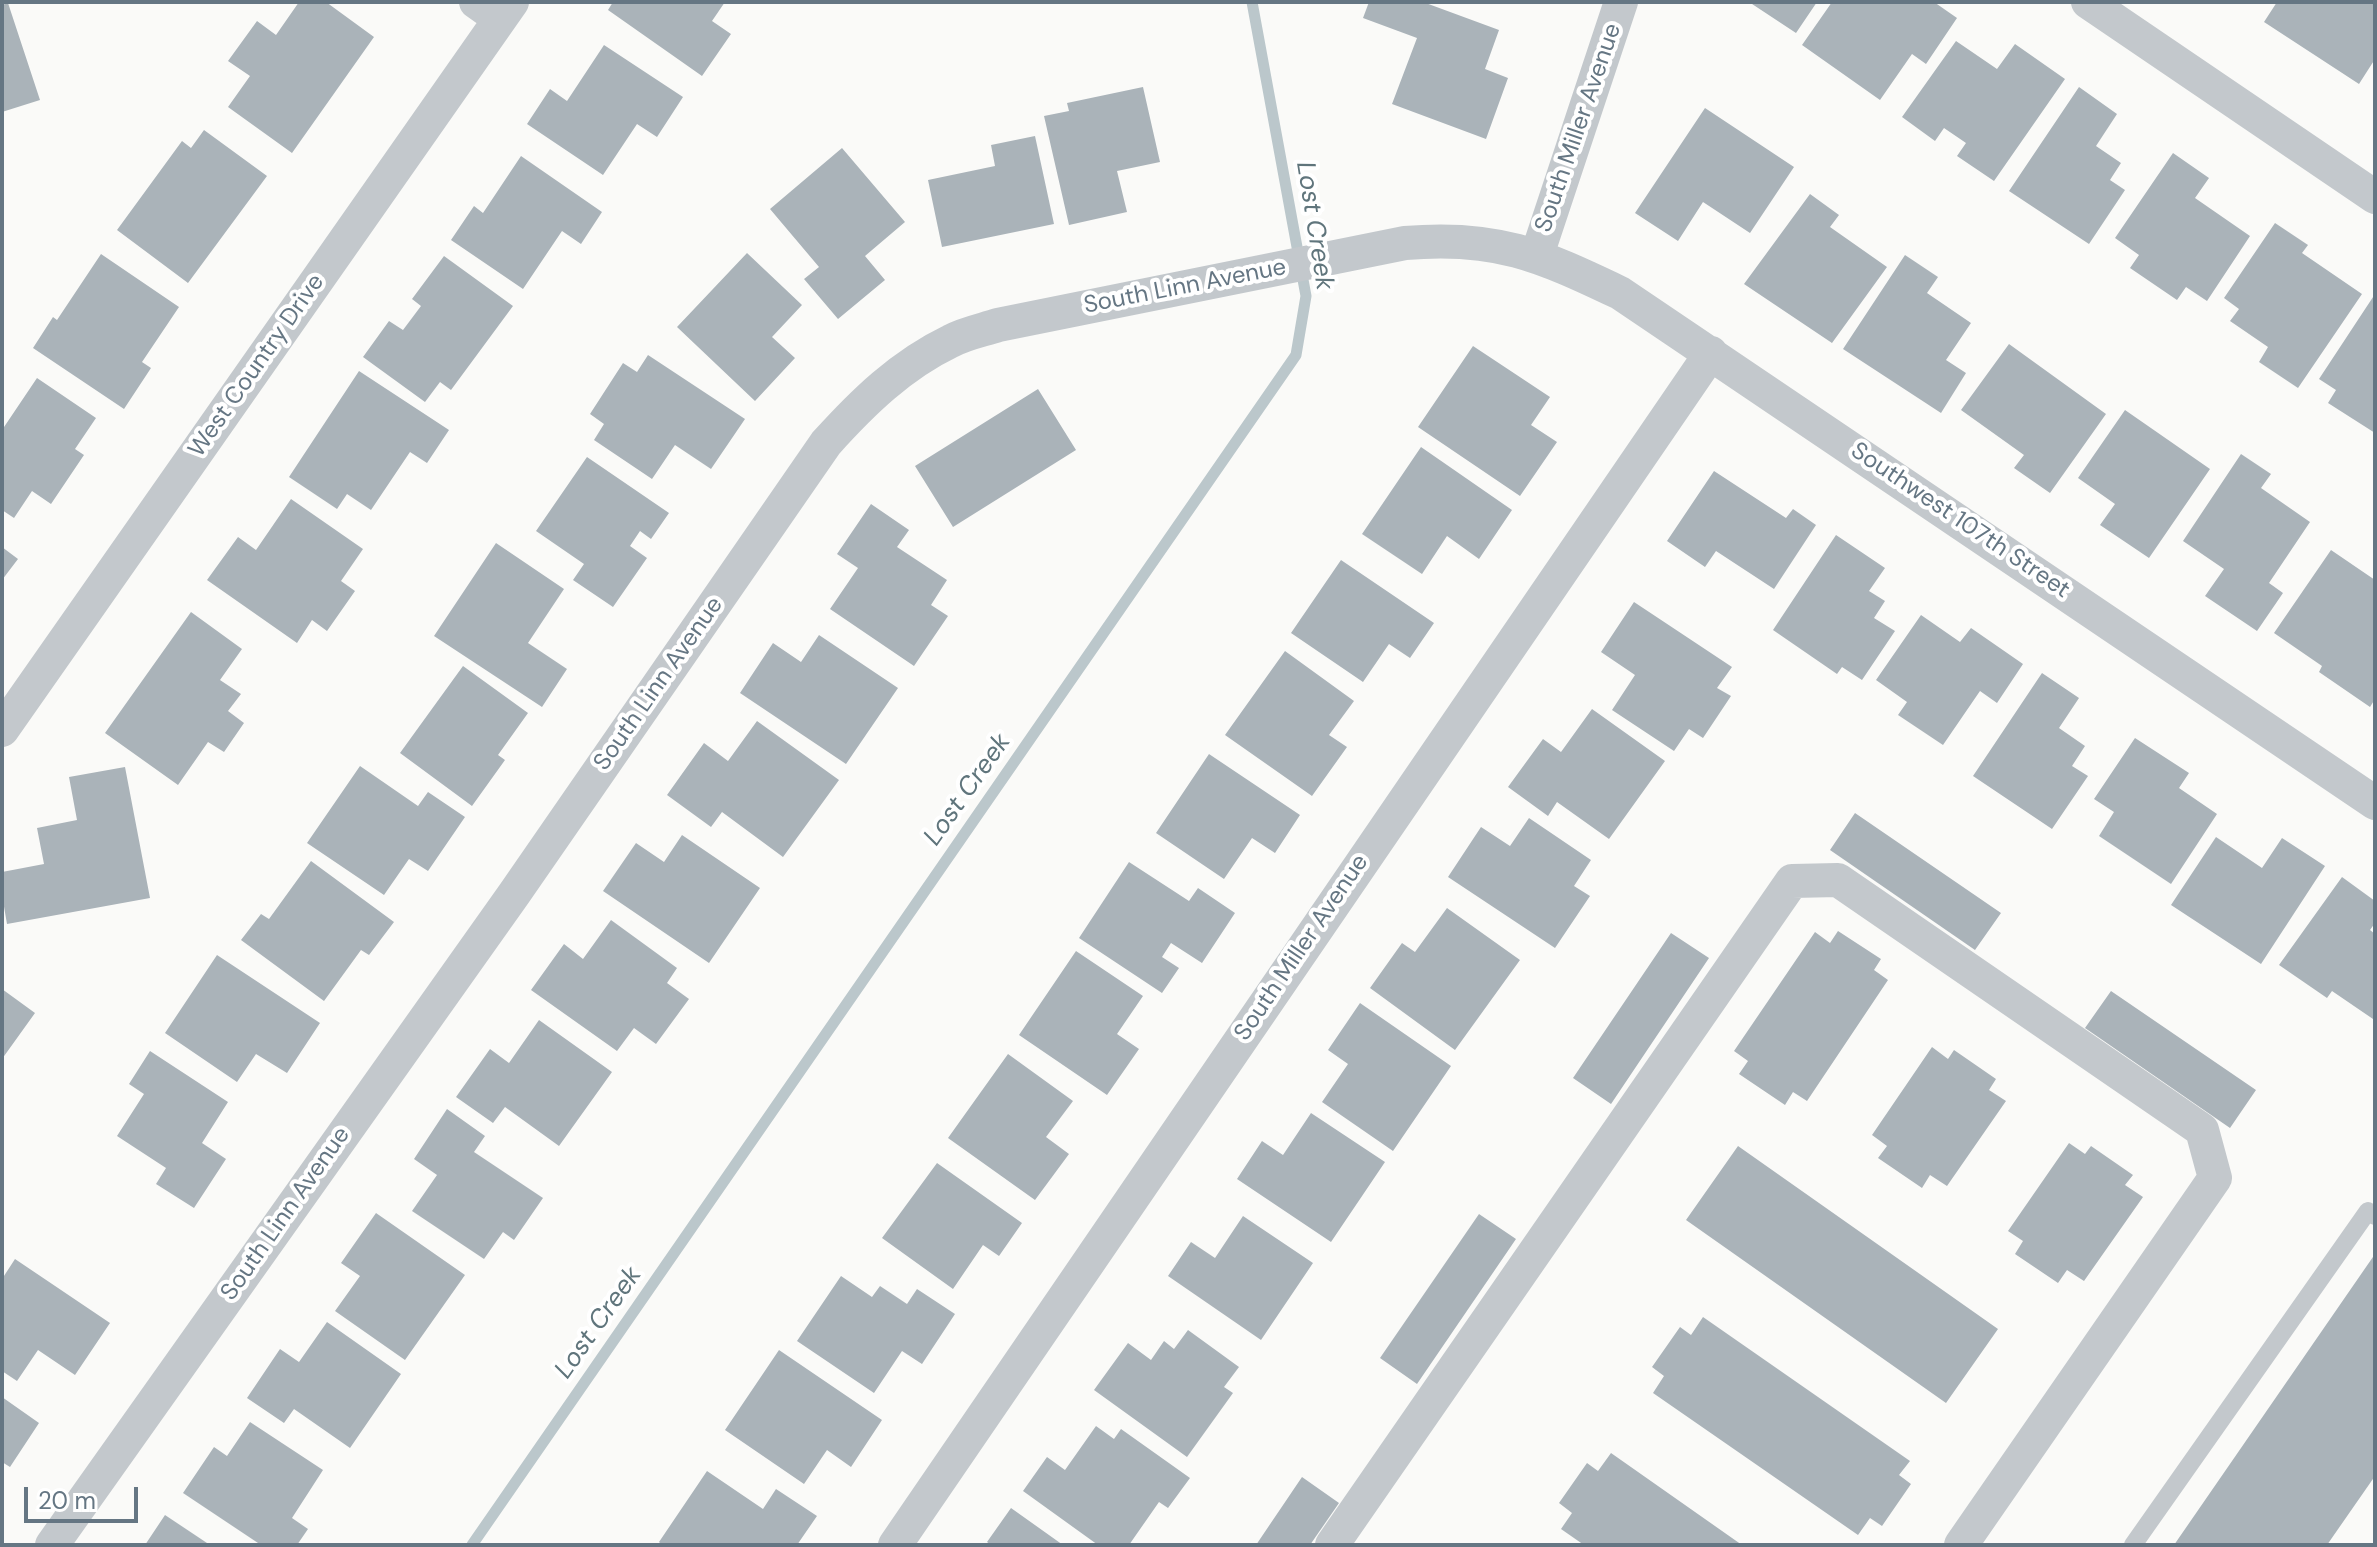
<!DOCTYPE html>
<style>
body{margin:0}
#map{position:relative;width:2377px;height:1547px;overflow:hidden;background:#fafaf8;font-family:"DM Sans",sans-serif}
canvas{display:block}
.frame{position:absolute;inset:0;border:4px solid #657683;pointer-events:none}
.scale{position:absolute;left:24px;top:1487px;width:114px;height:36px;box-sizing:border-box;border:4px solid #657683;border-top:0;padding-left:10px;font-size:24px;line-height:28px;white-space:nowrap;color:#657683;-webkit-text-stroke:6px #fff;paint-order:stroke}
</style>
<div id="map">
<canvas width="2377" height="1547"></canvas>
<div class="frame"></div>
<div class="scale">20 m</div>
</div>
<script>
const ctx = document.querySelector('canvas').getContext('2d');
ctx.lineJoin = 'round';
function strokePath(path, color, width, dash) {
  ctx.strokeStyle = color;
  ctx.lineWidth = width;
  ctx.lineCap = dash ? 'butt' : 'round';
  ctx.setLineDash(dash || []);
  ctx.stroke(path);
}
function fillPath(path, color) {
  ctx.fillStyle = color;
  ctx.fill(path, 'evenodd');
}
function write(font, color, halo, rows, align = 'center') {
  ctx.font = font + ' "DM Sans",sans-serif';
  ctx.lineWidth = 8;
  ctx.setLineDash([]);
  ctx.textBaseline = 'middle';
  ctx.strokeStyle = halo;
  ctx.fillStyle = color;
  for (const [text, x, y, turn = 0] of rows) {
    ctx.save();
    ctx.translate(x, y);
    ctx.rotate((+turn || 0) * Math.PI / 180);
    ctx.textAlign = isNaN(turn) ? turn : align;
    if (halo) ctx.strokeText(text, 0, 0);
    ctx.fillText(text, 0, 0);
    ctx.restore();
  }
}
strokePath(new Path2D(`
 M472,1545L1296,355L1306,296L1252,2`), '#bbc7cb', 11);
fillPath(new Path2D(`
 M299,2H326L374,37L292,153L228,107L250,76L228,61L257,21L276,35Z
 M613,2H725L712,21L731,34L702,76L608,10Z
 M1369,2H1423L1499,30L1485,69L1508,78L1486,139L1392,104L1417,38L1363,18Z
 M1749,2H1817L1796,33Z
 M1832,2H1934L1957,18L1926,64L1912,54L1880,100L1802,45Z
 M2277,2H2375V59L2359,84L2264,22Z
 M8,3L40,100L2,112V5Z
 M1956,41L1997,69L2015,44L2065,79L1994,181L1957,156L1966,143L1944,128L1935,141L1902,117Z
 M604,45L683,97L657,137L637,124L603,175L527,124L550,89L567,101Z
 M1143,87L1160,162L1117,171L1127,212L1069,225L1044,116L1069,111L1067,103Z
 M2079,87L2117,114L2096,146L2121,163L2110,180L2125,190L2089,244L2009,191Z
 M1705,108L1794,167L1750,233L1703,202L1678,241L1635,213Z
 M204,130L267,176L188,283L117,230L182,141L191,148Z
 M1035,136L1054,224L942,247L928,180L995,166L991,145Z
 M842,148L905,222L865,256L885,280L838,319L804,279L819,267L770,209Z
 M2173,153L2209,178L2195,198L2250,236L2207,301L2186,287L2177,300L2130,268L2139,255L2115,238Z
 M521,156L602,212L581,244L562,231L523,289L451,240L474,206L483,213Z
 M1810,194L1839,215L1830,227L1887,267L1832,343L1744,284Z
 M2275,223L2308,245L2302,253L2362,294L2298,388L2259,362L2268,347L2230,321L2239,309L2224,298Z
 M747,253L802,305L772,337L795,358L755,401L677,327Z
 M101,254L179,307L142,362L151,368L124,409L33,348L53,317L57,320Z
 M1905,255L1938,277L1927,293L1971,323L1946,360L1966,373L1941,413L1843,349Z
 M444,256L513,306L451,390L440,382L425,402L363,357L389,321L403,330L421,306L412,299Z
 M2375,294V433L2328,403L2336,390L2319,379Z
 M2009,344L2106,414L2050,493L2014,468L2024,455L1961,410Z
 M1473,346L1550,397L1531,425L1557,442L1520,496L1418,427Z
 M648,355L745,419L711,469L675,445L652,479L594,440L604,424L590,414L623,363L637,372Z
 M359,371L449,430L427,463L410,452L371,510L347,494L337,509L289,477Z
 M37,378L96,418L75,449L84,455L51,504L32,491L14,518L2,510V430Z
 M1038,389L1076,450L953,527L915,466Z
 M2125,410L2210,469L2149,558L2100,525L2115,504L2078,478Z
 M1421,447L1512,510L1479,559L1447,536L1422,574L1362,534Z
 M2241,454L2271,474L2261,488L2310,522L2269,583L2283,593L2257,631L2205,596L2224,569L2183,541Z
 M587,457L669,513L651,539L640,531L630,546L647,558L613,607L573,580L584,564L536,531Z
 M1714,471L1786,518L1793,509L1816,525L1774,589L1716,551L1705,567L1667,541Z
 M291,499L363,549L341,581L355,591L327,631L312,620L297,643L207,580L238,537L256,550Z
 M871,504L909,530L897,547L947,580L931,605L948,616L914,666L830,609L858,568L837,554Z
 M1836,535L1885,568L1869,591L1885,601L1874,618L1895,631L1862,680L1842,667L1837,674L1773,630Z
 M496,543L564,589L528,643L567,669L542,707L434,636Z
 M2,547L18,559L2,580Z
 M2331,550L2375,580V699L2370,707L2319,672L2322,666L2274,633Z
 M1341,560L1434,623L1410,658L1389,644L1363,682L1291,633Z
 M1634,602L1732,667L1717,688L1731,696L1703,738L1689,729L1674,751L1612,710L1635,675L1601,652Z
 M191,612L242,649L220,680L241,694L228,711L244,723L224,752L208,742L178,785L105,733Z
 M1921,615L1960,642L1971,628L2023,664L1997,703L1980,691L1943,745L1898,715L1907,702L1876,680Z
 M819,635L898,688L846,764L740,693L773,643L801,662Z
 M1285,651L1354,701L1329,735L1347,747L1312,796L1225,735Z
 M463,666L528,713L498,755L505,760L472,806L400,753Z
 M2042,673L2079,698L2059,728L2085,746L2072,766L2088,776L2052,829L1973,776Z
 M1592,709L1665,761L1609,839L1557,802L1548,816L1508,787L1543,739L1561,752Z
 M757,721L839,780L783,857L722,812L711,827L667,795L704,743L728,761Z
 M2135,738L2189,773L2179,788L2217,814L2171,884L2099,836L2114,812L2094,799Z
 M1209,754L1300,815L1275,853L1252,838L1224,879L1156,833Z
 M360,766L418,806L428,792L465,817L428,871L409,859L384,895L307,843Z
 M125,767L150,898L7,924L2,895V872L44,864L37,828L77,820L69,777Z
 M1855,813L2001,913L1975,950L1830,850Z
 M1529,818L1591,860L1574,886L1590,896L1555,948L1448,877L1481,827L1510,846Z
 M682,835L760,888L709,963L603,891L636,843L664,862Z
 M2216,837L2262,868L2282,838L2325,866L2261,964L2171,905Z
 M311,861L394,922L369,955L361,950L324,1001L241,940L261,914L269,919Z
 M1129,862L1189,901L1198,888L1235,913L1202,963L1171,943L1162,957L1179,968L1162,993L1079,938Z
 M2342,877L2375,901V923L2370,930L2375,934V1016L2373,1019L2332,991L2327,998L2279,965Z
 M1447,908L1520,960L1455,1050L1370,988L1402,943L1415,952Z
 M611,920L677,968L667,983L689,999L656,1044L634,1028L617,1051L531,990L564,944L583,959Z
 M1838,931L1881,959L1874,970L1888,980L1807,1101L1793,1092L1785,1105L1739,1074L1748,1061L1734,1051L1815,932L1830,943Z
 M1671,933L1709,958L1611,1104L1573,1078Z
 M1076,951L1143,996L1117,1034L1139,1049L1107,1095L1019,1035Z
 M217,955L320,1023L287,1073L256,1054L237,1082L165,1033Z
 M2,989L35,1013L2,1059Z
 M2111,991L2256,1090L2230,1128L2085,1028Z
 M1360,1003L1451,1066L1393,1151L1322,1102L1348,1064L1328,1050Z
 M539,1020L612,1072L559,1146L505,1107L493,1123L456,1097L490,1049L509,1063Z
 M1932,1047L1948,1059L1954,1050L1996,1079L1989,1090L2006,1101L1947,1186L1930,1175L1922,1188L1878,1158L1887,1146L1872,1135Z
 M150,1051L228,1102L202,1143L226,1159L194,1208L156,1184L166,1168L117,1136L144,1094L129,1084Z
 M1008,1054L1073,1101L1046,1137L1069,1154L1035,1200L948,1138Z
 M447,1109L485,1136L474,1152L543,1198L514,1240L503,1232L484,1259L412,1211L437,1175L414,1159Z
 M1311,1113L1385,1162L1331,1242L1237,1179L1262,1141L1283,1155Z
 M2069,1143L2085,1154L2091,1146L2133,1175L2125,1185L2143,1197L2084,1281L2067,1270L2058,1283L2015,1254L2023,1241L2008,1231Z
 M1738,1146L1998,1329L1946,1403L1686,1220Z
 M937,1163L1022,1223L999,1256L983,1245L953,1289L882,1238Z
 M376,1213L465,1275L405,1360L335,1311L360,1276L341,1263Z
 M1479,1214L1516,1239L1417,1384L1380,1358Z
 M1243,1216L1313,1263L1261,1340L1168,1276L1191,1242L1215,1258Z
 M2375,1254V1476L2327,1545H2174Z
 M15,1259L110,1323L75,1375L38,1350L17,1381L2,1371V1279Z
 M841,1276L872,1297L880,1286L907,1304L917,1289L955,1314L922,1364L902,1351L874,1393L797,1341Z
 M1703,1317L1910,1461L1899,1475L1911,1484L1882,1526L1870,1518L1858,1535L1653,1393L1664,1376L1652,1367L1680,1327L1691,1335Z
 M327,1322L401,1374L350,1448L294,1409L284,1423L247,1398L280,1349L299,1362Z
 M1188,1330L1239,1367L1224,1387L1233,1393L1187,1457L1094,1390L1128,1343L1151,1360L1164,1341L1174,1349Z
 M779,1350L882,1420L851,1467L827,1450L804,1484L725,1430Z
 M2,1397L39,1423L10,1467L2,1462Z
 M250,1422L323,1470L292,1518L308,1529L297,1545H261L183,1493L214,1447L227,1456Z
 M1096,1426L1114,1439L1121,1429L1190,1478L1168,1508L1159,1502L1129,1545H1098L1023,1491L1047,1457L1065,1470Z
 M1611,1453L1742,1545H1584L1561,1529L1572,1513L1559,1503L1587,1463L1598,1471Z
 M707,1471L763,1509L776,1489L817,1516L797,1545H662L659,1542Z
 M1302,1477L1339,1503L1310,1545H1256Z
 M1011,1508L1063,1545H991L987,1542Z
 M165,1515L210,1545H145Z`), '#aab3b9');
strokePath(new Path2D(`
 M2133,1545L2368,1211L2375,1216`), '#c3c8cc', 18);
strokePath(new Path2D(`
 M476,2L500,19
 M2088,2L2375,197
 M1537,255L1621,2
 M2,730L512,2
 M52,1545L514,894L826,443C863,402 901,365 951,341C966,333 983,330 998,325L1405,243C1496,235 1540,255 1620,293L2375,803
 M895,1545L1711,353
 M1332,1545L1792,881L1838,880L2202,1130L2215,1178L1961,1545`), '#c3c8cc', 34);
write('24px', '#657683', '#fff', [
 ["South Miller Avenue",1579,128,-71],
 ["South Linn Avenue",1185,287,-11],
 ["West Country Drive",257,366,-55],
 ["Southwest 107th Street",1960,521,34],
 ["South Linn Avenue",659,684,-55],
 ["South Miller Avenue",1302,948,-56],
 ["South Linn Avenue",286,1214,-55]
]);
write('italic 26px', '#60757c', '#fff', [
 ["Lost Creek",1314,226,81],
 ["Lost Creek",968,790,-55],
 ["Lost Creek",599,1323,-55]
]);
</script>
